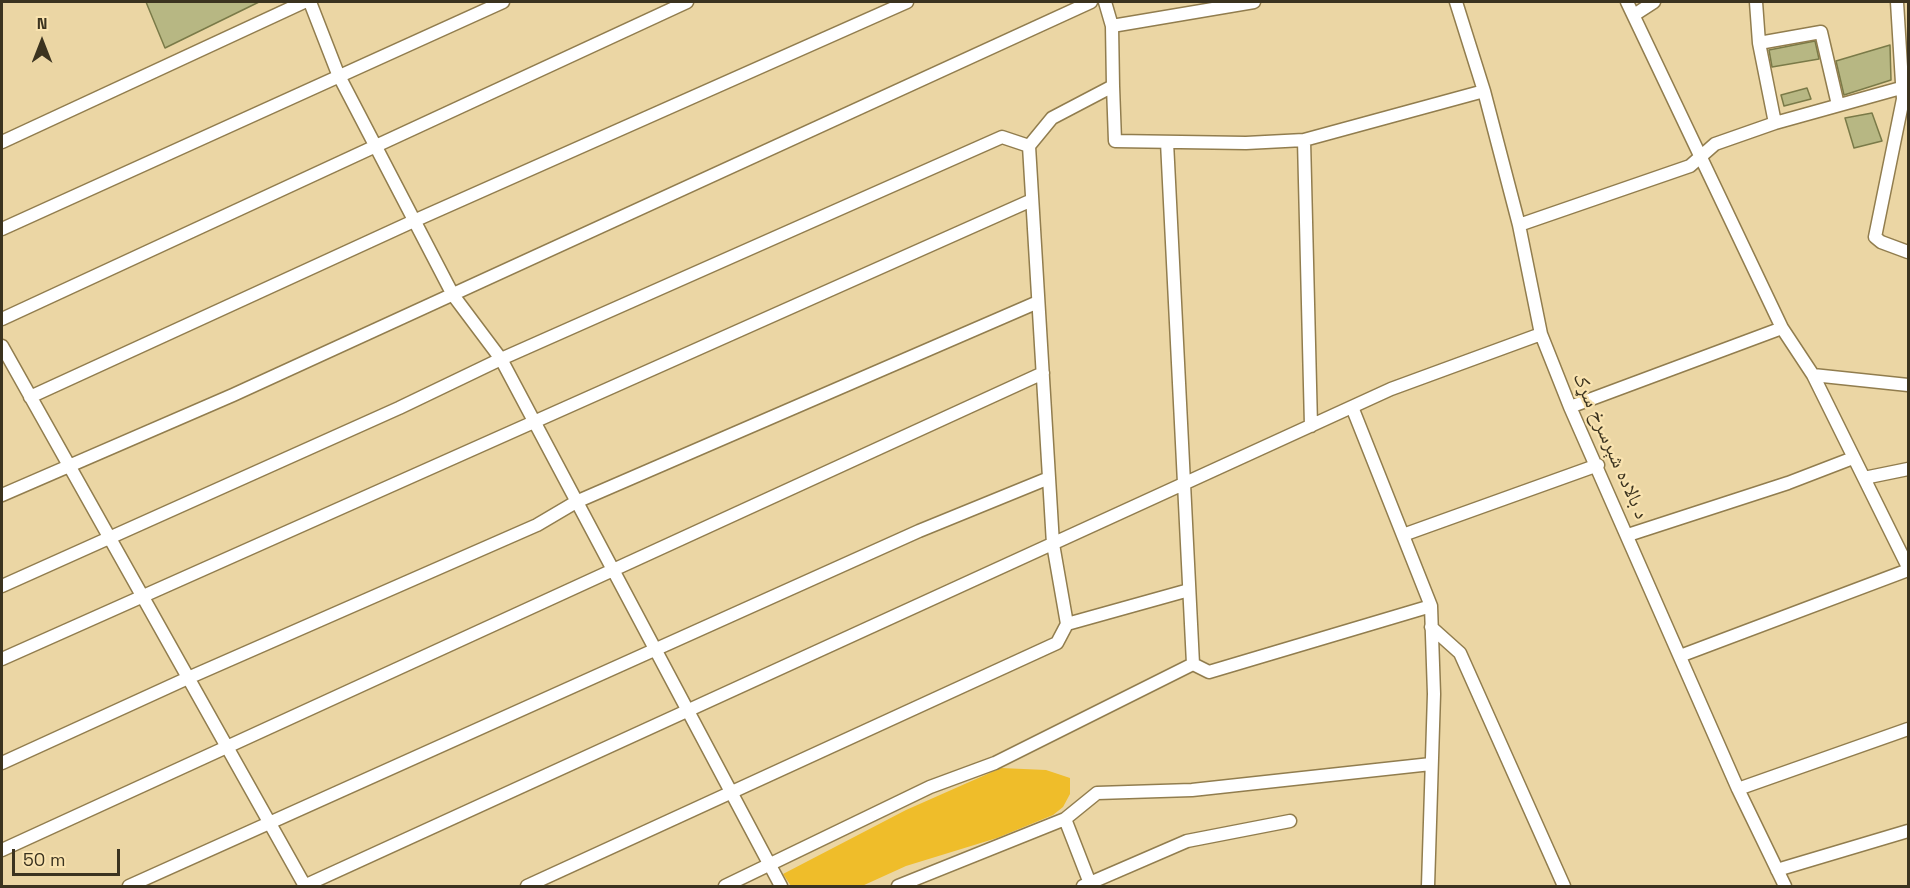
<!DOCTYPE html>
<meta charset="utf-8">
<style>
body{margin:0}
#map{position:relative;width:1910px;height:888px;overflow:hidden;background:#ebd6a4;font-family:"Space Grotesk",sans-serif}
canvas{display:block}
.frame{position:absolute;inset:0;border:3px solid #3b331f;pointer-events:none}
.north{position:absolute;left:12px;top:12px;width:60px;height:60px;-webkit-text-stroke:4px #f9e3b0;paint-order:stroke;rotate:0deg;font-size:16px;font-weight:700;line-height:24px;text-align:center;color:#3b331f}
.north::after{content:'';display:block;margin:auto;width:21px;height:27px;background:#3b331f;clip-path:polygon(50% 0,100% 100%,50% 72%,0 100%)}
.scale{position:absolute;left:12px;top:849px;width:108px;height:27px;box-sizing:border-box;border:3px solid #3b331f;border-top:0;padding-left:8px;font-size:18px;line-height:21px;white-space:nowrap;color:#3b331f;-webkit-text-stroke:4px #f9e3b0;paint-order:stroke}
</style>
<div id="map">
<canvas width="1910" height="888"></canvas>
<div class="frame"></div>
<div class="north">N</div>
<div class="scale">50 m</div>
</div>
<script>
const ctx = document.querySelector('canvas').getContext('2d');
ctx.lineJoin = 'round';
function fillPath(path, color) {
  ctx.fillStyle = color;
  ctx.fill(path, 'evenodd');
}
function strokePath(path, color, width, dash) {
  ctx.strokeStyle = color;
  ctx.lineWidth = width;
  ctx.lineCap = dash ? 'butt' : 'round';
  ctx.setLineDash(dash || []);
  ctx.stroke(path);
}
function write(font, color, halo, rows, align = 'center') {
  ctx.font = font + ' "Space Grotesk","Noto Naskh Arabic",sans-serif';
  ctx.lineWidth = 4.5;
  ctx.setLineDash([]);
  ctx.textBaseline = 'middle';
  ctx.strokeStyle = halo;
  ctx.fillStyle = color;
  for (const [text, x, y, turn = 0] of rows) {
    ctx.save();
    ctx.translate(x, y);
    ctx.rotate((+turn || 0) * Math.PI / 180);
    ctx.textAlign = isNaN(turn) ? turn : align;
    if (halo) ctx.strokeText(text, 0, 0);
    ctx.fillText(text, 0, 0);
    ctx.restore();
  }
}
fillPath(new Path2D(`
 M1001,768L1046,770L1070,778V794L1063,807L1053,815L997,838L906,866L862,886H791L783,874L906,810Z`), '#efbd2a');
const building = new Path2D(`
 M146,2H259L165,48Z
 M1815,41L1819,59L1772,67L1769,50Z
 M1890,45L1891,80L1844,95L1836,61Z
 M1807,88L1811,99L1784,106L1781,95Z
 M1872,113L1882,141L1854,148L1845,118Z`);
fillPath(building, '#b7b783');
strokePath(building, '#7a7a48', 1.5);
const street = new Path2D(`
 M310,2L338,74L453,295L501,359L781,886
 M1456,2L1484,91L1519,225L1541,334L1570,407L1738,789L1785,886
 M1627,2L1782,328L1813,375L1908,567
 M1756,2L1759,43
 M1897,2L1903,99L1875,237L1881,242L1908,252
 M1634,15L1654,2
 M1112,26L1254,2
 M1113,86L1115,141L1246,143L1304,140L1484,91
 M1775,123L1759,43L1821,32L1838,105
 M1304,140L1311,426
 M2,142L304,2
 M1167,142L1193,664
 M1519,225L1690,166L1715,144L1775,123L1908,86
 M2,229L503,2
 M2,319L687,2
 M2,346L305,886
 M1813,375L1908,385
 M30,397L416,220L907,2
 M1352,407L1431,606L1434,694L1428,886
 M1570,407L1782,328
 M1864,478L1908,469
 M2,495L233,395L1091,2
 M1403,535L1598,465
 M1628,535L1788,483L1853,458
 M2,586L399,408L501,359L1002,137L1029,146
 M1067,624L1053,544L1029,146L1052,118L1113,86L1112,26L1105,2
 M1431,627L1460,653L1564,886
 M1680,656L1908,570
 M2,659L1032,200
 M2,763L188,678L537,525L576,502L1038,302
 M1738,789L1908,729
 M1065,819L1091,886
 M2,850L1043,373
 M1777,870L1908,831
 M129,886L919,531L1049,478
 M304,886L1391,389L1541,334
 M527,886L1057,643L1067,624L1189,590
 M725,886L930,787L995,763L1193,664L1209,672L1431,606
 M898,886L1065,819L1097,793L1192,790L1431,764
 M1083,886L1187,841L1290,821`);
strokePath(street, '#917d4e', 15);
strokePath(street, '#fff', 12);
write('20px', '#3b331f', '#f9e3b0', [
 ["د بالاده شېرسرخ سړک",1610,446,66]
]);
</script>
